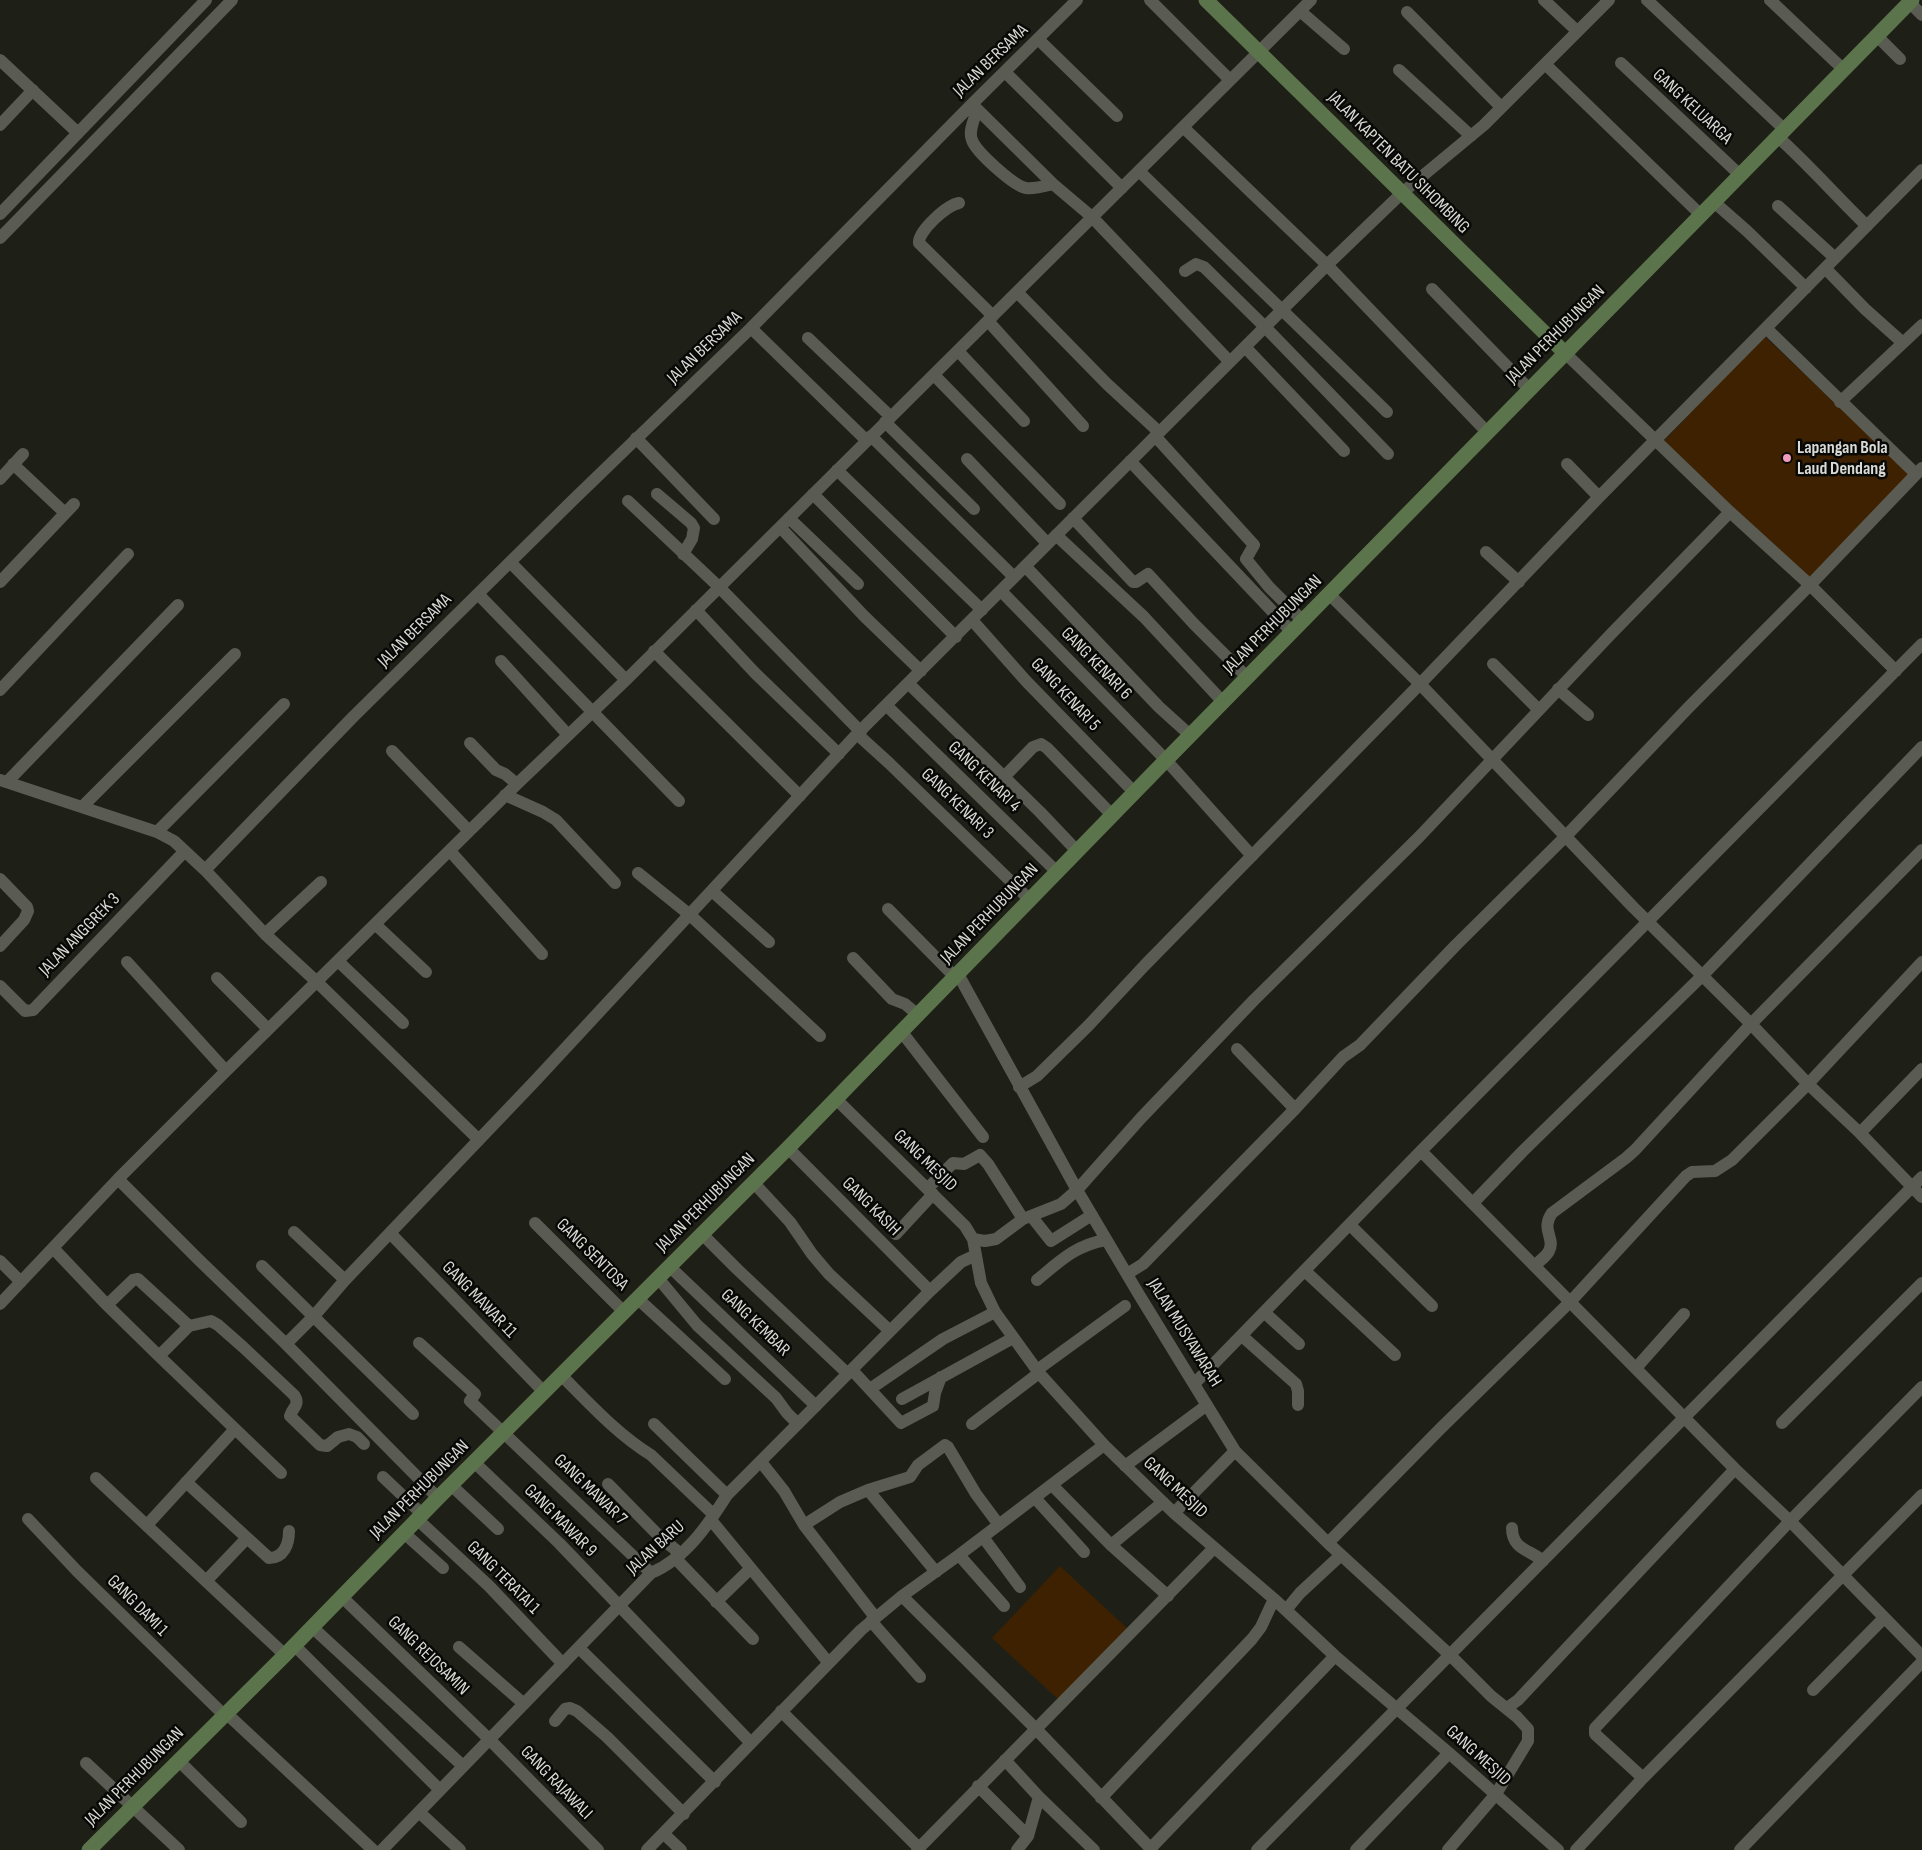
<!DOCTYPE html>
<style>
body{margin:0}
canvas{display:block;background:#1e1f17}
</style>
<canvas width="1922" height="1850"></canvas>
<script>
const ctx = document.querySelector('canvas').getContext('2d');
ctx.lineJoin = 'round';
function fillPath(path, color) {
  ctx.fillStyle = color;
  ctx.fill(path, 'evenodd');
}
function strokePath(path, color, width, dash) {
  ctx.strokeStyle = color;
  ctx.lineWidth = width;
  ctx.lineCap = dash ? 'butt' : 'round';
  ctx.setLineDash(dash || []);
  ctx.stroke(path);
}
function write(font, color, halo, rows, align = 'center') {
  ctx.font = font + ' "Sofia Sans Condensed",sans-serif';
  ctx.lineWidth = 5;
  ctx.setLineDash([]);
  ctx.textBaseline = 'middle';
  ctx.strokeStyle = halo;
  ctx.fillStyle = color;
  for (const [text, x, y, turn = 0] of rows) {
    ctx.save();
    ctx.translate(x, y);
    ctx.rotate((+turn || 0) * Math.PI / 180);
    ctx.textAlign = isNaN(turn) ? turn : align;
    if (halo) ctx.strokeText(text, 0, 0);
    ctx.fillText(text, 0, 0);
    ctx.restore();
  }
}
fillPath(new Path2D(`
 M1764,336L1910,474L1810,580L1664,441Z
 M1060,1566L1129,1630L1062,1703L992,1638Z`), '#3d2100');
strokePath(new Path2D(`
 M1150,0L1230,80
 M1544,0L1577,31
 M1647,0L1785,130
 M1770,0L1844,70
 M1910,3L1922,15
 M1300,11L1344,49
 M1407,12L1501,107
 M1877,36L1900,59
 M1038,39L1117,116
 M0,60L78,133
 M1621,63L1740,175
 M1545,64L1701,215
 M1399,70L1471,136
 M1005,72L1122,188
 M974,106L1053,184
 M977,110C975,118 968,131 972,140C976,152 1014,186 1026,188C1035,189 1045,186 1053,184L1092,217L1230,362
 M0,125L33,90
 M1183,127L1327,265L1487,432
 M1778,137C1809,165 1837,197 1867,226
 M1139,171L1387,412
 M1714,202L1747,231L1806,288
 M959,203C947,205 918,231 919,243L993,316
 M1778,206L1835,258
 M0,214L206,0
 M0,238L232,0
 M1825,268L1865,309L1903,343
 M1185,271L1196,264L1204,267L1265,327L1388,454
 M1432,289L1529,389
 M1017,292L1107,384L1159,432
 M988,321L1083,426
 M751,328L867,441
 M1767,329L1916,474
 M808,338L891,417
 M1245,347L1344,451
 M958,351L1024,421
 M1565,353L1730,512L1810,585L1922,468
 M934,375L1060,504
 M1840,402L1922,325
 M885,422L974,509
 M871,436L1014,577
 M1155,436L1254,545L1246,559L1269,587L1303,621
 M636,438L714,519
 M967,459L1047,543
 M1130,461L1292,632
 M13,464L65,513
 M1567,464L1599,497
 M837,470L982,610
 M0,479L23,454
 M657,494L691,523L694,528L692,539L683,554
 M813,494L956,637
 M628,501L719,587L861,732
 M789,518L858,584
 M1073,518L1133,582H1136L1148,574L1194,624L1247,677
 M780,527L864,616L921,671
 M1056,535L1144,617L1223,702
 M1486,552L1519,582
 M510,562L626,680
 M1025,566L1159,707L1190,735
 M0,582L74,504
 M1002,592L1166,760L1252,856
 M478,594L679,801
 M1329,594L1420,684L1633,907L1751,1024L1808,1084L1860,1133L1922,1197
 M696,610L755,673L839,754
 M972,620L1026,681L1134,792
 M654,651L800,796
 M501,661L568,735
 M1493,664L1539,710
 M909,684L1040,812L1077,851
 M1558,689L1588,715
 M0,690L128,554
 M887,706L1057,872
 M857,734L889,763L1030,900
 M470,743L496,770L505,774L517,784
 M392,751L469,831
 M1004,777L1033,747L1041,744L1047,748L1112,815
 M0,780L157,832L174,841L205,870L265,934L317,982L479,1140
 M7,782L178,605
 M505,795L543,812L556,820L615,883
 M82,807L235,654
 M157,832L284,704
 M450,851L542,954
 M205,870L353,717L572,501L751,328L972,104L1077,0
 M638,873L690,915L820,1036
 M0,879L27,907L28,911L24,920L0,946
 M712,891L769,942
 M888,909L955,977
 M375,924L426,972
 M265,934L321,882
 M853,958L892,999L905,1004L917,1014
 M338,961L403,1023
 M127,962L226,1071
 M958,974L1077,1190L1138,1293L1235,1451L1328,1543L1450,1655L1491,1696L1517,1717L1528,1729V1741L1496,1794L1448,1850
 M217,978L268,1029
 M0,986L25,1011L33,1010L184,852
 M901,1031L983,1137
 M1237,1049L1295,1109
 M1019,1087L1037,1076L1088,1026L1145,965L1420,684L1599,497L1922,170
 M836,1099L965,1226L973,1239L981,1283L995,1312L1039,1373L1104,1445L1174,1513L1274,1599L1335,1656L1449,1753L1558,1850
 M1860,1133L1922,1069
 M788,1148L930,1291
 M1421,1151L1735,1469L1790,1521L1922,1656
 M118,1179L198,1259L286,1344L438,1498
 M753,1182L790,1222L812,1254L829,1274L890,1331
 M928,1188L953,1163L964,1164L980,1155L988,1164L1023,1219
 M1473,1203L1523,1151L1702,976L1922,747
 M1032,1217L1051,1241L1092,1215
 M535,1223L624,1312
 M1350,1225L1432,1306
 M294,1232L345,1280
 M390,1233L544,1392
 M701,1233L737,1269L848,1374
 M896,1234L933,1194
 M973,1239L985,1241L996,1239L1023,1219L1061,1204L1077,1190L1141,1118L1254,1000L1419,837L1611,634L1730,512
 M53,1248L107,1305L159,1356
 M0,1261L21,1282
 M262,1266L413,1414
 M669,1266L816,1406
 M1535,1266C1539,1261 1546,1257 1549,1251C1556,1238 1540,1230 1552,1213L1626,1158L1635,1150L1751,1024L1922,850
 M1305,1271L1395,1355
 M1127,1274L1143,1264L1295,1109L1343,1057L1360,1045L1456,945L1566,836L1688,708L1810,585L1896,671
 M658,1278L697,1325L776,1398L787,1413L798,1424
 M1037,1280C1060,1261 1076,1245 1106,1240
 M637,1298L725,1379
 M0,1304L118,1179L226,1071L517,784L626,680L1311,0
 M107,1305L133,1280L138,1279L189,1326
 M1265,1313L1299,1344
 M1242,1336L1296,1384L1298,1391V1405
 M419,1343L475,1394L470,1401L651,1573
 M286,1344L314,1316L345,1280L535,1081L857,734L1327,265L1402,193L1484,125L1609,0
 M1636,1368L1684,1314
 M852,1370L901,1423L933,1406L935,1393L941,1377
 M1037,1370L1125,1306
 M561,1375C589,1403 617,1434 651,1455L714,1515
 M1195,1383L1421,1151L1922,644
 M870,1389L943,1339L995,1312
 M902,1399L1013,1338
 M1782,1423L1922,1283
 M654,1424L727,1495
 M972,1424L1039,1373
 M474,1462L559,1543L751,1743
 M761,1462L784,1491L804,1525L875,1617
 M1125,1466L1207,1405
 M281,1473L159,1356L189,1326L211,1321L218,1325L243,1347L294,1395C301,1405 292,1408 290,1416L320,1445L327,1446L338,1437L349,1434L357,1437L364,1444
 M383,1477L422,1514
 M96,1478L285,1655
 M186,1482L269,1558C284,1558 289,1544 289,1531
 M608,1484L661,1538L681,1554
 M451,1485L498,1529
 M1052,1485L1111,1545L1168,1596
 M868,1490L936,1572
 M1035,1498L1084,1552
 M1174,1513L1235,1451
 M28,1519L77,1571L224,1715
 M417,1519L489,1586L563,1664
 M711,1520L828,1662
 M147,1525L235,1429
 M804,1525L840,1502L868,1490L910,1477L918,1465L945,1445L948,1447L976,1494L999,1525
 M1512,1528C1512,1550 1531,1550 1543,1561
 M404,1533L443,1568
 M983,1537L1020,1587
 M1328,1543L1441,1428L1571,1301L1686,1176L1692,1172L1715,1171L1732,1160L1808,1084L1922,962
 M1111,1545L1163,1502
 M959,1555L1004,1606
 M675,1558L753,1639
 M206,1581L247,1538
 M902,1596L1036,1729L1152,1850
 M342,1597L490,1740L598,1850
 M716,1602L750,1569
 M1286,1610L1300,1593L1341,1555
 M871,1621L920,1677
 M312,1627L463,1766
 M294,1645L440,1790
 M459,1647L524,1704
 M579,1648L715,1782
 M1813,1690L1884,1618
 M1507,1708L1518,1700L1735,1469
 M781,1711L919,1848
 M226,1713L373,1850
 M555,1721L565,1709L570,1708L577,1711L607,1737L684,1814
 M1005,1760L1039,1797L1094,1850
 M179,1761L241,1822
 M86,1763L179,1850
 M1643,1778L1595,1734V1728L1790,1521L1922,1387
 M978,1786L1028,1836
 M1101,1798L1252,1639L1261,1627L1274,1599
 M419,1812L460,1850
 M664,1834L681,1850
 M1150,1849L1335,1656
 M382,1850L651,1573C685,1559 708,1525 727,1495L930,1291L961,1262L976,1255
 M647,1850L861,1630L902,1596L959,1555L1104,1445
 M917,1850L1214,1548
 M1017,1850L1028,1836L1039,1797
 M1257,1850L1922,1177
 M1356,1850L1449,1753
 M1576,1850L1643,1778L1922,1495
 M1740,1850L1922,1662`), '#5a5b53', 12);
strokePath(new Path2D(`
 M1206,0L1565,353
 M89,1850L285,1655L438,1498L788,1148L1166,760L1912,0`), '#5b744b', 15);
for (const [x, y, r, color] of [
 [1787,458,5,"#ef9ab8"]
]) {
  const dot = new Path2D();
  dot.arc(x, y, r, 0, 2 * Math.PI);
  ctx.fillStyle = color;
  ctx.fill(dot);
  strokePath(dot, '#080806', 2);
}
write('18px', '#d9dad5', '#080806', [
 ["JALAN BERSAMA",991,61,-44],
 ["GANG KELUARGA",1692,107,43],
 ["JALAN KAPTEN BATU SIHOMBING",1398,163,45],
 ["JALAN PERHUBUNGAN",1556,335,-45],
 ["JALAN BERSAMA",705,348,-44],
 ["JALAN PERHUBUNGAN",1273,625,-45],
 ["JALAN BERSAMA",415,631,-45],
 ["GANG KENARI 6",1096,664,46],
 ["GANG KENARI 5",1065,695,47],
 ["GANG KENARI 4",984,777,44],
 ["GANG KENARI 3",957,804,44],
 ["JALAN PERHUBUNGAN",990,914,-46],
 ["JALAN ANGGREK 3",80,935,-46],
 ["GANG MESJID",925,1161,44],
 ["JALAN PERHUBUNGAN",706,1203,-45],
 ["GANG KASIH",871,1207,45],
 ["GANG SENTOSA",592,1255,45],
 ["GANG MAWAR 11",479,1300,46],
 ["GANG KEMBAR",755,1323,44],
 ["JALAN MUSYAWARAH",1184,1333,58],
 ["GANG MESJID",1175,1488,43],
 ["JALAN PERHUBUNGAN",420,1490,-45],
 ["GANG MAWAR 7",590,1490,44],
 ["GANG MAWAR 9",560,1521,45],
 ["JALAN BARU",656,1548,-42],
 ["GANG TERATAI 1",503,1578,45],
 ["GANG DAMI 1",137,1606,45],
 ["GANG REJOSAMIN",428,1656,44],
 ["GANG MESJID",1478,1756,42],
 ["JALAN PERHUBUNGAN",135,1777,-45],
 ["GANG RAJAWALI",556,1783,46]
]);
write('bold 18px', '#d9dad5', '#080806', [
 ["Lapangan Bola",1797,448],
 ["Laud Dendang",1797,469]
], 'left');
</script>
